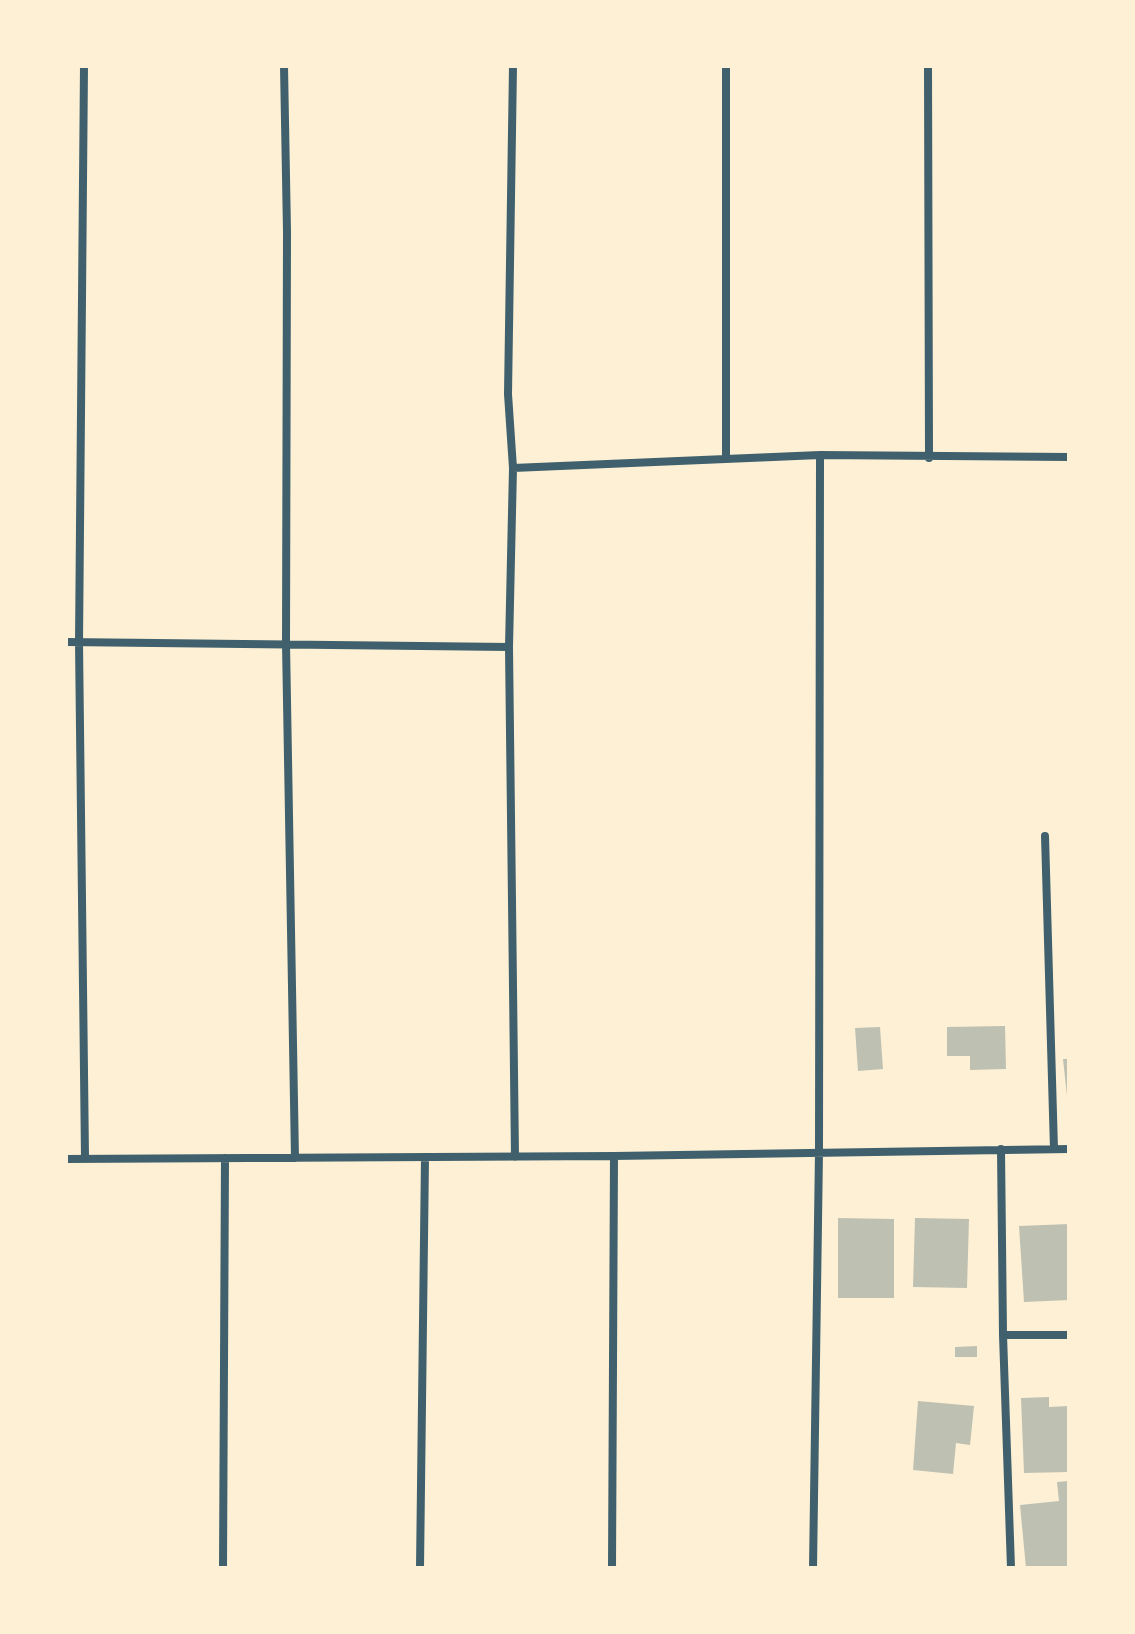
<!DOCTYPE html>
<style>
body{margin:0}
#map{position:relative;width:1135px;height:1634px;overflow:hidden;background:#fdf0d5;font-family:"Nunito Sans",sans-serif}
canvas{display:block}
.frame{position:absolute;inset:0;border:68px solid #fdf0d5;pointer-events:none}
</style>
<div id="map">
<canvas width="1135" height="1634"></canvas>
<div class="frame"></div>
</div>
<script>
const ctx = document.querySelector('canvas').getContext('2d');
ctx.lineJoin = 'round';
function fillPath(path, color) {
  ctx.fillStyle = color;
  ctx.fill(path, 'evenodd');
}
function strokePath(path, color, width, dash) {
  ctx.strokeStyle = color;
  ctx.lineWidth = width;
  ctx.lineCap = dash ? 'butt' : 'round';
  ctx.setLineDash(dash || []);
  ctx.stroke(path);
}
fillPath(new Path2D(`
 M1005,1026L1006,1069L970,1070V1056H947V1027Z
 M880,1027L883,1069L858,1071L855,1028Z
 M1063,1059H1069V1096H1067Z
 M838,1218L894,1219V1298H838Z
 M915,1218L969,1219L967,1288L913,1287Z
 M1069,1224V1300L1024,1302L1019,1226Z
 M977,1346V1357H955V1347Z
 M1049,1397V1407L1069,1406V1472L1024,1473L1021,1398Z
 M918,1401L974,1406L970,1445L956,1443L953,1474L913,1470Z
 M1069,1481V1568H1026L1020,1505L1059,1501L1057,1482Z`), '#bec0b2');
strokePath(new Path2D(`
 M84,66L79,642L85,1158
 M284,66L287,232L286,644L295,1158
 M513,66L508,394L513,468L509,647L515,1157
 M726,66V457
 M928,66L929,458
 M513,468L820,455L1069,457
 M66,642L509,647
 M1045,836L1054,1149
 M1001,1149L1003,1335L1011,1568
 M66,1159L614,1156L1069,1149
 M1003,1335H1069
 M223,1568L225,1158
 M420,1568L425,1157
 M612,1568L614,1156
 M813,1568L819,1152L820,455`), '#3f606c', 8);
</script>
